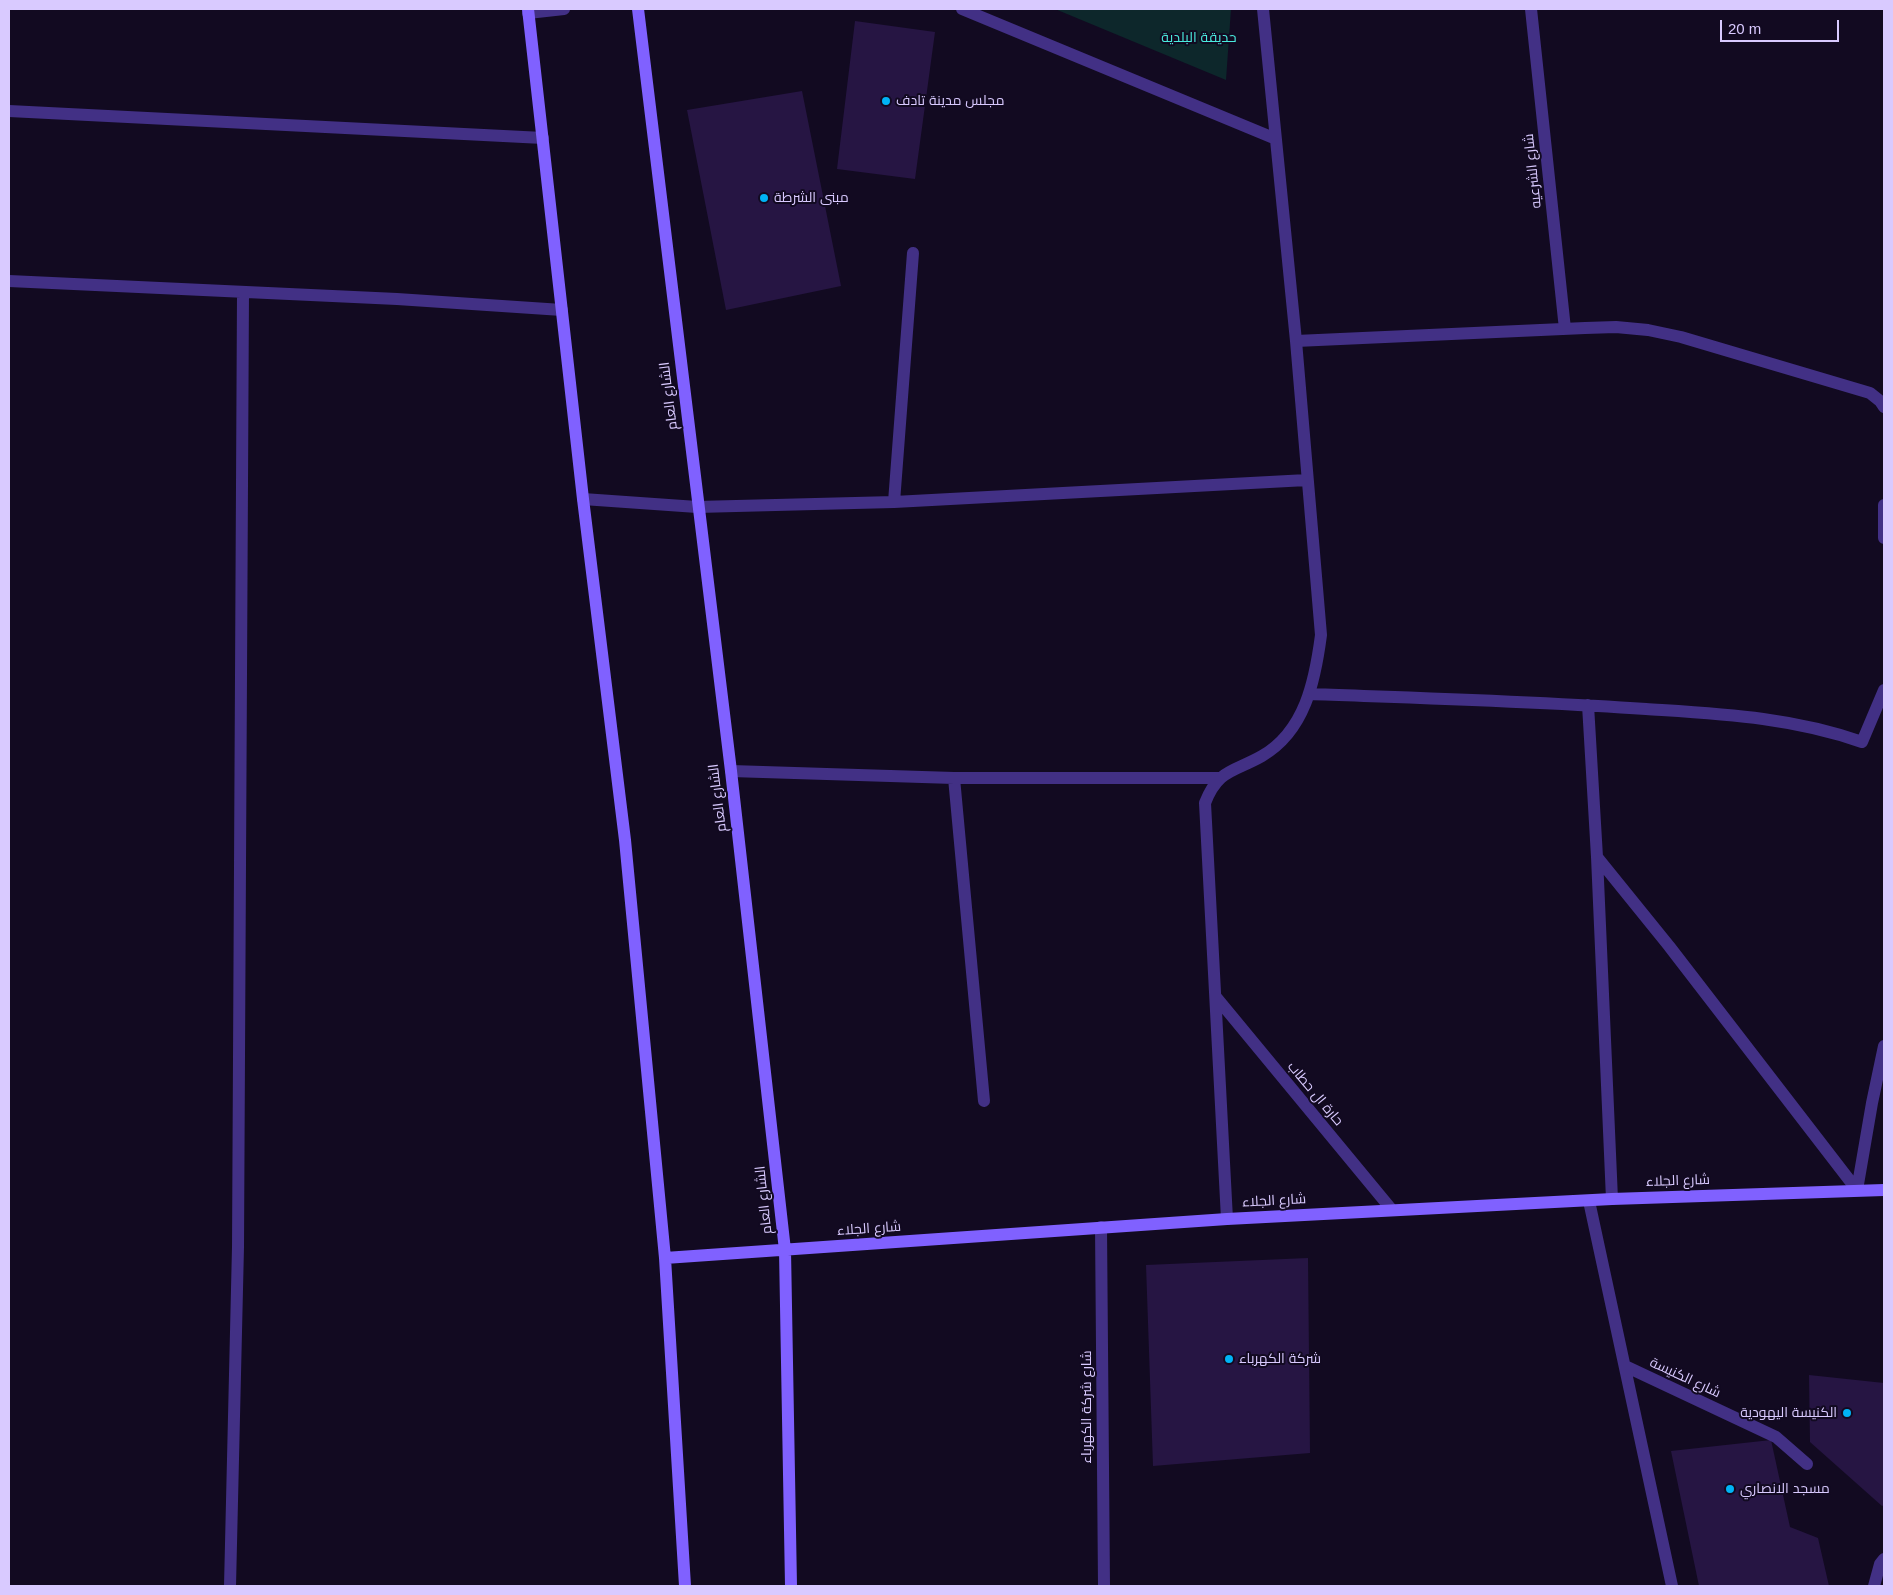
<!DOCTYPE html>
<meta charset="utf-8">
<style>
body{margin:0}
#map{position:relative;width:1893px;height:1595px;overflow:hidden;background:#120a21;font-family:Helvetica,sans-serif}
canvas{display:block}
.frame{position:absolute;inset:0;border:10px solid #d9caff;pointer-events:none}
.scale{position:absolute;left:1720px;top:20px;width:119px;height:22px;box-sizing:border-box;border:2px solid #d9caff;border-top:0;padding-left:6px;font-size:15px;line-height:18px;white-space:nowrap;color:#d9caff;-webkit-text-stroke:4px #120a21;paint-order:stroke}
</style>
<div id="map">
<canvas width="1893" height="1595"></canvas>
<div class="frame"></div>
<div class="scale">20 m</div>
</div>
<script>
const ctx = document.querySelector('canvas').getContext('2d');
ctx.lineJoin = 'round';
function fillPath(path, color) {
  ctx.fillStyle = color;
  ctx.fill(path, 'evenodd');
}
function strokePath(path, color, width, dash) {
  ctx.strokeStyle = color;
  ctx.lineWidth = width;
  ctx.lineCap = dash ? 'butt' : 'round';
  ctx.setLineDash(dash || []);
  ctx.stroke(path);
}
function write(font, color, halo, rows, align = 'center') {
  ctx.font = font + ' Helvetica,Cairo,sans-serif';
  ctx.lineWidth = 4;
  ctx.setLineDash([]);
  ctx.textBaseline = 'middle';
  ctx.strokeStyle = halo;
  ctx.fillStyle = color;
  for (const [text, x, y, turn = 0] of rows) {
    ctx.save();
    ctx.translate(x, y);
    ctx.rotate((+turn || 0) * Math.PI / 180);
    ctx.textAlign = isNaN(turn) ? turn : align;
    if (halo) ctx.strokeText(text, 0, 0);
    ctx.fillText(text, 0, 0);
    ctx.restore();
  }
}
fillPath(new Path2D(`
 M1055,9H1231L1226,80Z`), '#0d272b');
fillPath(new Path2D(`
 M855,21L935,32L915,179L837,169Z
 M802,91L841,286L726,310L687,110Z
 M1308,1258L1310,1453L1153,1466L1146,1265Z
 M1809,1375L1884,1383V1505L1882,1506L1810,1442Z
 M1771,1440L1790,1527L1818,1538L1829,1586H1699L1671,1451Z`), '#261543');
strokePath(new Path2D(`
 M962,9L1276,139
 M1531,9L1565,329
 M528,13L564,9
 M9,111L543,138
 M9,281L397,299L562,310
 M1296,341L1585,328L1616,327L1648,330L1681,337L1870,393L1880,401L1884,407
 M583,499L697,507L894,502L1307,480
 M894,502L913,253
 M1884,505V538
 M1309,694C1422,698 1534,701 1646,709C1721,714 1791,717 1862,742L1884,690
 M1588,705L1597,857L1612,1199
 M731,771L954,778H1220
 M954,778L984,1101
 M1597,857L1669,946L1857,1190
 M1216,997L1392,1210
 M1857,1190L1872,1103L1884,1046
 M1589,1201L1672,1586
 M1227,1219L1205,803C1218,769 1234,772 1262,756C1305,731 1315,681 1321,635L1296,341L1263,9
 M1101,1227L1104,1586
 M1625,1366L1776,1437L1807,1464
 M230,1586L238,1247L243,293
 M1874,1586L1880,1564L1884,1559`), '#423085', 12);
strokePath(new Path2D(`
 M528,9L583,499L625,840L665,1258L685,1586
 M638,9L731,771L785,1250L791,1586
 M665,1258L1227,1219L1612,1199L1884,1190`), '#8061ff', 12);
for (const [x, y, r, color] of [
 [886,101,5,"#00b3f5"],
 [764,198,5,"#00b3f5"],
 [1229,1359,5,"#00b3f5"],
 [1847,1413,5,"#00b3f5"],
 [1730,1489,5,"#00b3f5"]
]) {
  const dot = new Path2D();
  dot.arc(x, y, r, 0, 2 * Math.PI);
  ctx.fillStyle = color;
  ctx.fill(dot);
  strokePath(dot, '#120a21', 2);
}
write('14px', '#4aebde', '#120a21', [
 ["حديقة البلدية",1199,38]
]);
write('14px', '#d9caff', '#120a21', [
 ["مجلس مدينة تادف",896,101],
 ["مبنى الشرطة",774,198],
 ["شركة الكهرباء",1239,1359],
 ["الكنيسة اليهودية",1837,1413,"right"],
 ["مسجد الانصاري",1740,1489]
], 'left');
write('14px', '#d9caff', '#120a21', [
 ["شارع الشرعيه",1533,171,-96],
 ["الشارع العام",669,396,-97],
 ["الشارع العام",718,798,-97],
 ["حارة ال حطاب",1315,1094,50],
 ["شارع الجلاء",1678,1181,-2],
 ["الشارع العام",764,1200,-96],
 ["شارع الجلاء",1274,1201,-3],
 ["شارع الجلاء",869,1229,-4],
 ["شارع الكنيسة",1685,1378,25],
 ["شارع شركة الكهرباء",1087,1407,-90]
]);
</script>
